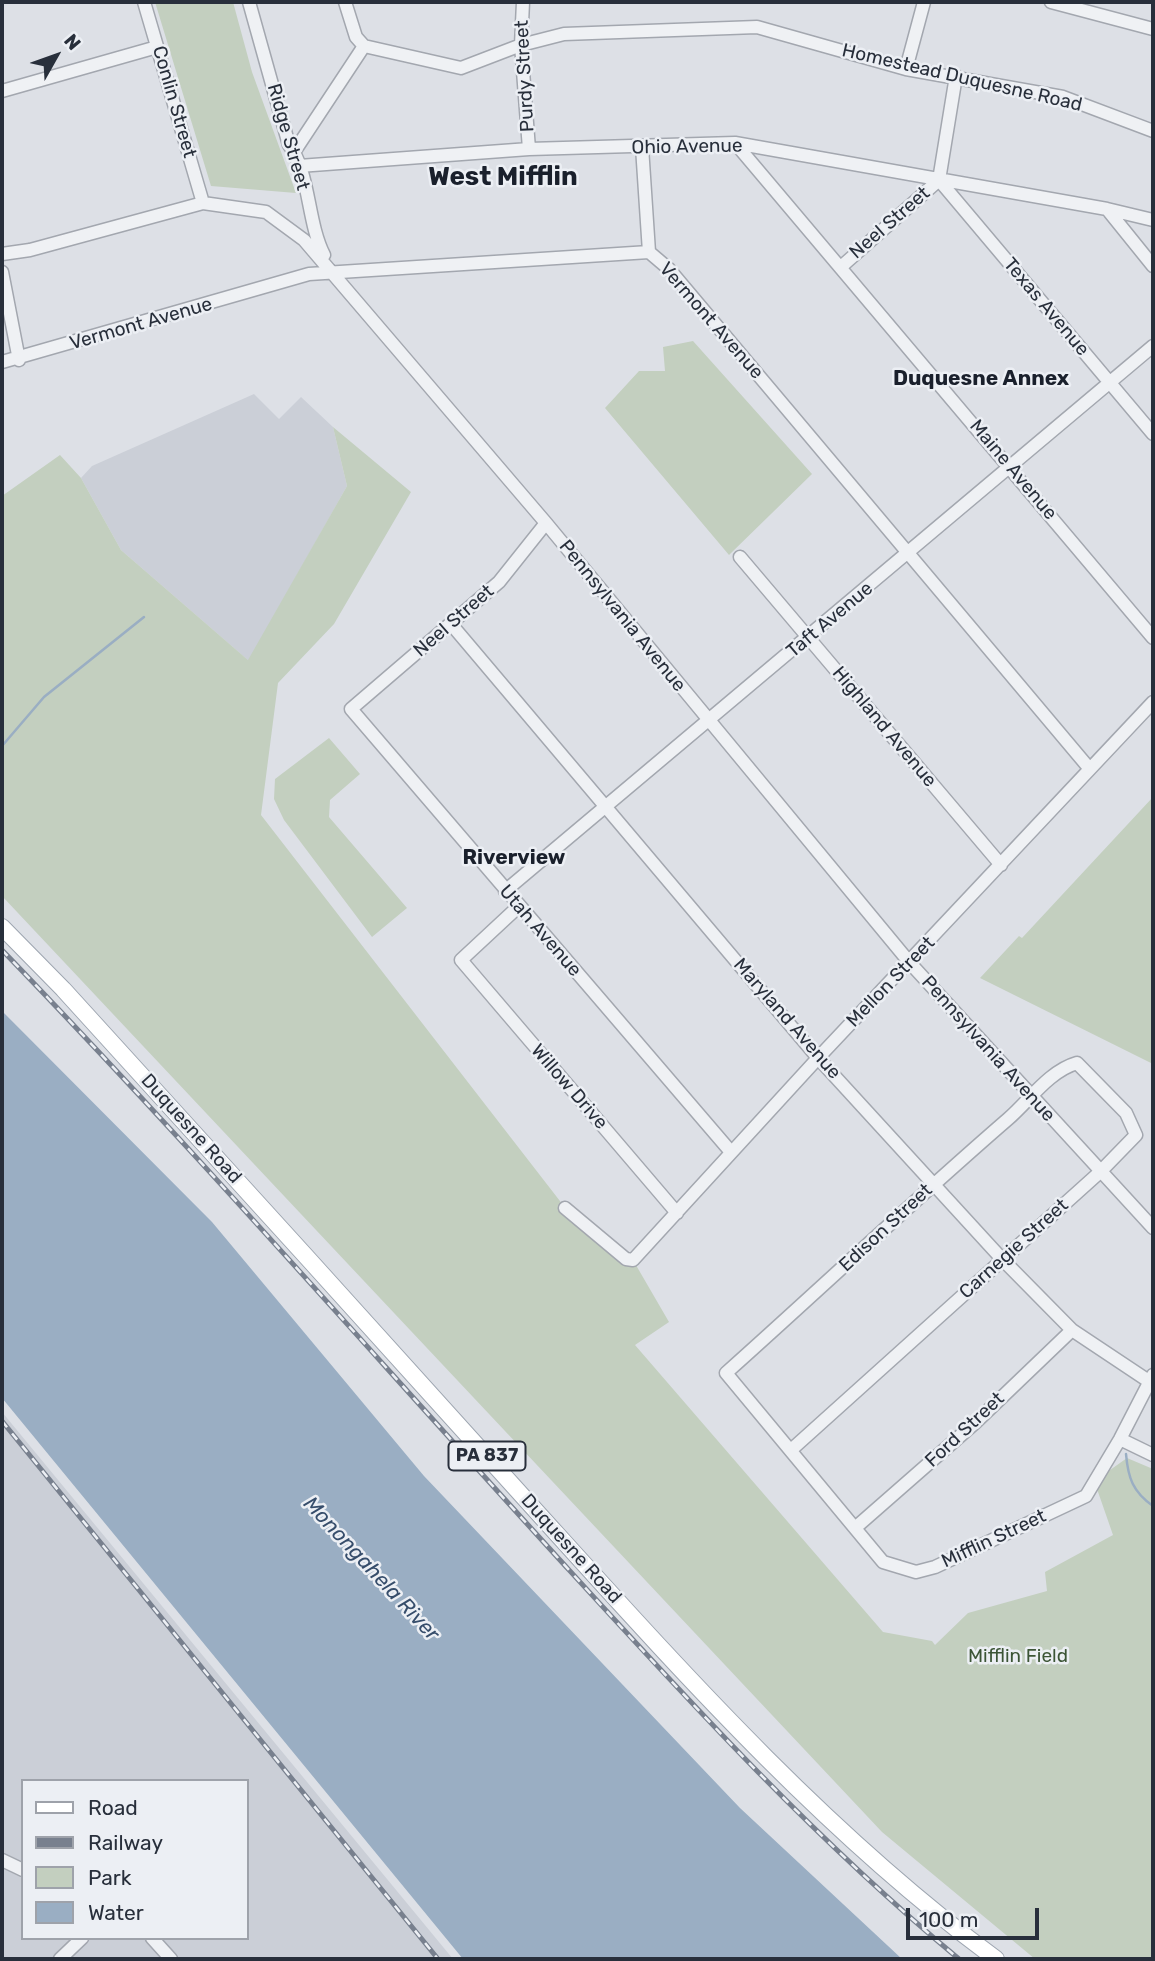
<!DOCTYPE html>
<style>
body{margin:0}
#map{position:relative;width:1155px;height:1961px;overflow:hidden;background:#dde0e6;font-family:Rubik,sans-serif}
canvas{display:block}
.frame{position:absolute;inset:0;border:4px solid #282f3b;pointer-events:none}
.legend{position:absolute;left:21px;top:1779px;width:228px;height:161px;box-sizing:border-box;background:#eceff4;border:2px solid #9ea2aa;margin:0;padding:9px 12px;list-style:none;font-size:21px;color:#282f3b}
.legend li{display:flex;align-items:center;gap:14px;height:35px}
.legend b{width:35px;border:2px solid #9ea2aa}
.north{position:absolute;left:21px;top:21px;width:70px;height:70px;-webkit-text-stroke:5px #eceff4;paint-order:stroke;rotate:50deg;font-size:19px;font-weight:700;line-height:28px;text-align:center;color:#282f3b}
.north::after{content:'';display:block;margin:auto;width:24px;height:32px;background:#282f3b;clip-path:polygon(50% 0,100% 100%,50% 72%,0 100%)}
.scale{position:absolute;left:906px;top:1908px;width:133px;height:32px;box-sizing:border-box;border:4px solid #282f3b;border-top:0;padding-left:9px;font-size:21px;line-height:24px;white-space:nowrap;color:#282f3b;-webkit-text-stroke:5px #eceff4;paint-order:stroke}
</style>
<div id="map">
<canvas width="1155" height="1961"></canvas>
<div class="frame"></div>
<ul class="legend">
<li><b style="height:9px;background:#fff"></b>Road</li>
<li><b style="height:9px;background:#78808e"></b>Railway</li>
<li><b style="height:19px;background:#c3cfbf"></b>Park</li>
<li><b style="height:19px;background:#9aaec3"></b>Water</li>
</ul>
<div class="north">N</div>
<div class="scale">100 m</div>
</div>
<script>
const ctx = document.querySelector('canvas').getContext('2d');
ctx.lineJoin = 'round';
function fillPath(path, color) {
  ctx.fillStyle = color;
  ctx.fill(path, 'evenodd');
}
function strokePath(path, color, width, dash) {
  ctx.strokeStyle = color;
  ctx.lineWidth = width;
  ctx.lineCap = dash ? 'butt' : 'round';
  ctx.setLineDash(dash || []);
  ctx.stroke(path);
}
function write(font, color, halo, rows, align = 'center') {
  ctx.font = font + ' Rubik,sans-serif';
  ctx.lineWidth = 5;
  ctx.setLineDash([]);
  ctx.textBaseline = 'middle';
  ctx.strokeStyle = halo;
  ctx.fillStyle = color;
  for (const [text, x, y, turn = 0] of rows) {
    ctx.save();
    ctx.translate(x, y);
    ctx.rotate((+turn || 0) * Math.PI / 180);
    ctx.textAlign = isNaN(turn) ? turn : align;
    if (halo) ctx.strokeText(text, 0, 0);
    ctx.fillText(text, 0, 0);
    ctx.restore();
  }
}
fillPath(new Path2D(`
 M254,394L279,419L301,397L333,427L347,486L249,661L121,550L81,478L92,466Z
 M2,1412L453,1959L2,1957ZM23,1781H247V1938H23Z`), '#cbcfd7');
fillPath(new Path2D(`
 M155,2H233L252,72L296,193L211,186Z
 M693,341L812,474L729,555L605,408L639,371H665L663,347Z
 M333,427L411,492L334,624L278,683L261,815L570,1214L633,1260L669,1322L635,1345L883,1632L932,1641L935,1645L968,1613L1047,1591L1045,1572L1113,1535L1097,1489L1103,1475L1127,1458L1153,1469V1959H1035L882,1832L2,896V496L60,455L81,478L121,550L248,660L347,486Z
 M329,738L360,774L330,800L329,817L407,908L372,937L284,820L274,799L275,779Z
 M1153,797V1064L980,978L1019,936L1022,938Z`), '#c3cfbf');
fillPath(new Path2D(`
 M2,1011L212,1222L424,1476L740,1808L902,1959H463L2,1398Z`), '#9aaec3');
strokePath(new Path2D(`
 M2,746L44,697L144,617
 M1126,1454C1128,1478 1133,1492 1153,1506`), '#9aaec3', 2.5);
const minor = new Path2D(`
 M144,2L203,203
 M249,2L289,145C310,172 307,222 324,255
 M345,2L356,37L364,46L461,68L521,45L564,34L757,27L906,69L1063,97L1153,131
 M523,2L521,45L529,149
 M1051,2L1153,29
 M906,69L924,2
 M2,91L157,47
 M735,143L1153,638
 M642,147L649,252
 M294,152L364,46
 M299,166L529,149L735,143L1107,209L1153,220
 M939,180L1153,434
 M939,180L956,76
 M1107,209L1153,266
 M2,254L30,250L203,203L266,212L304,240L546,523L910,963L1153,1228
 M842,266L939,180
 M2,272L19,360
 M2,362L309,274L649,252L669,269L1089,768
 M546,523L499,582L351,709L731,1152
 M740,557L1001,865
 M451,624L818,1058L1002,1259L1072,1330L1153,1384
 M505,891L1153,346
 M518,907L461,960L677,1213
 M565,1208L626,1259L633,1260L818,1058L1153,702
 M1120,1439L1153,1455
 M791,1450L1100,1172L1136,1135L1126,1113L1077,1063C1049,1071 1029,1101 1008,1119C912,1202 820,1289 726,1373L883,1562L916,1572L935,1567L1086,1496L1120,1439L1153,1375
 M855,1528L976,1422L1072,1330
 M2,1860L23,1870
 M152,1938L171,1959
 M60,1959L82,1938`);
const major = new Path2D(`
 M2,927L63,989C218,1159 373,1330 527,1501C674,1663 820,1829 996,1959`);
strokePath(minor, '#a3a7af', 15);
strokePath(major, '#9da5b0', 18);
strokePath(minor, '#eff1f4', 12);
strokePath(major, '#fff', 16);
const rail = new Path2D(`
 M2,950C193,1148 374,1356 559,1559C687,1699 813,1838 959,1959
 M2,1421L438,1959`);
strokePath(rail, '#78808e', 5);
strokePath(rail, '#eceff4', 2.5, [8]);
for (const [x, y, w] of [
 [487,1456,77]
]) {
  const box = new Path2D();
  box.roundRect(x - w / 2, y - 14.5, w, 29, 5);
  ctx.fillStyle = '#eceff4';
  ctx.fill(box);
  strokePath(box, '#282f3b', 2);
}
write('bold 18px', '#282f3b', null, [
 ["PA 837",487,1456]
]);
write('19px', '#282f3b', '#eceff4', [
 ["Purdy Street",525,76,-93],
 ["Homestead Duquesne Road",962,78,13],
 ["Conlin Street",174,102,74],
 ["Ridge Street",288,137,74],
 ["Ohio Avenue",687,147,-1],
 ["Neel Street",890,223,-41],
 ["Texas Avenue",1046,307,50],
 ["Vermont Avenue",711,321,49],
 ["Vermont Avenue",141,324,-16],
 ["Maine Avenue",1013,470,50],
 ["Pennsylvania Avenue",622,616,51],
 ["Taft Avenue",830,620,-40],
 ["Neel Street",454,621,-41],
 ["Highland Avenue",884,727,50],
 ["Utah Avenue",540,931,49],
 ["Mellon Street",891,982,-46],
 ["Maryland Avenue",787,1019,49],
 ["Pennsylvania Avenue",988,1049,48],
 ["Willow Drive",569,1087,49],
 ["Duquesne Road",191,1129,48],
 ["Edison Street",886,1228,-43],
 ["Carnegie Street",1014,1249,-42],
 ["Ford Street",965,1430,-43],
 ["Mifflin Street",994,1539,-25],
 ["Duquesne Road",571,1549,48]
]);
write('19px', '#3c5536', '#eceff4', [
 ["Mifflin Field",1018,1657]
]);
write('bold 21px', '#1a202c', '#eceff4', [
 ["Duquesne Annex",981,379],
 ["Riverview",514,858]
]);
write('italic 21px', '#364d6b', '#eceff4', [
 ["Monongahela River",371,1569,47]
]);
write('bold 26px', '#1a202c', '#eceff4', [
 ["West Mifflin",503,177]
]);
</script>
